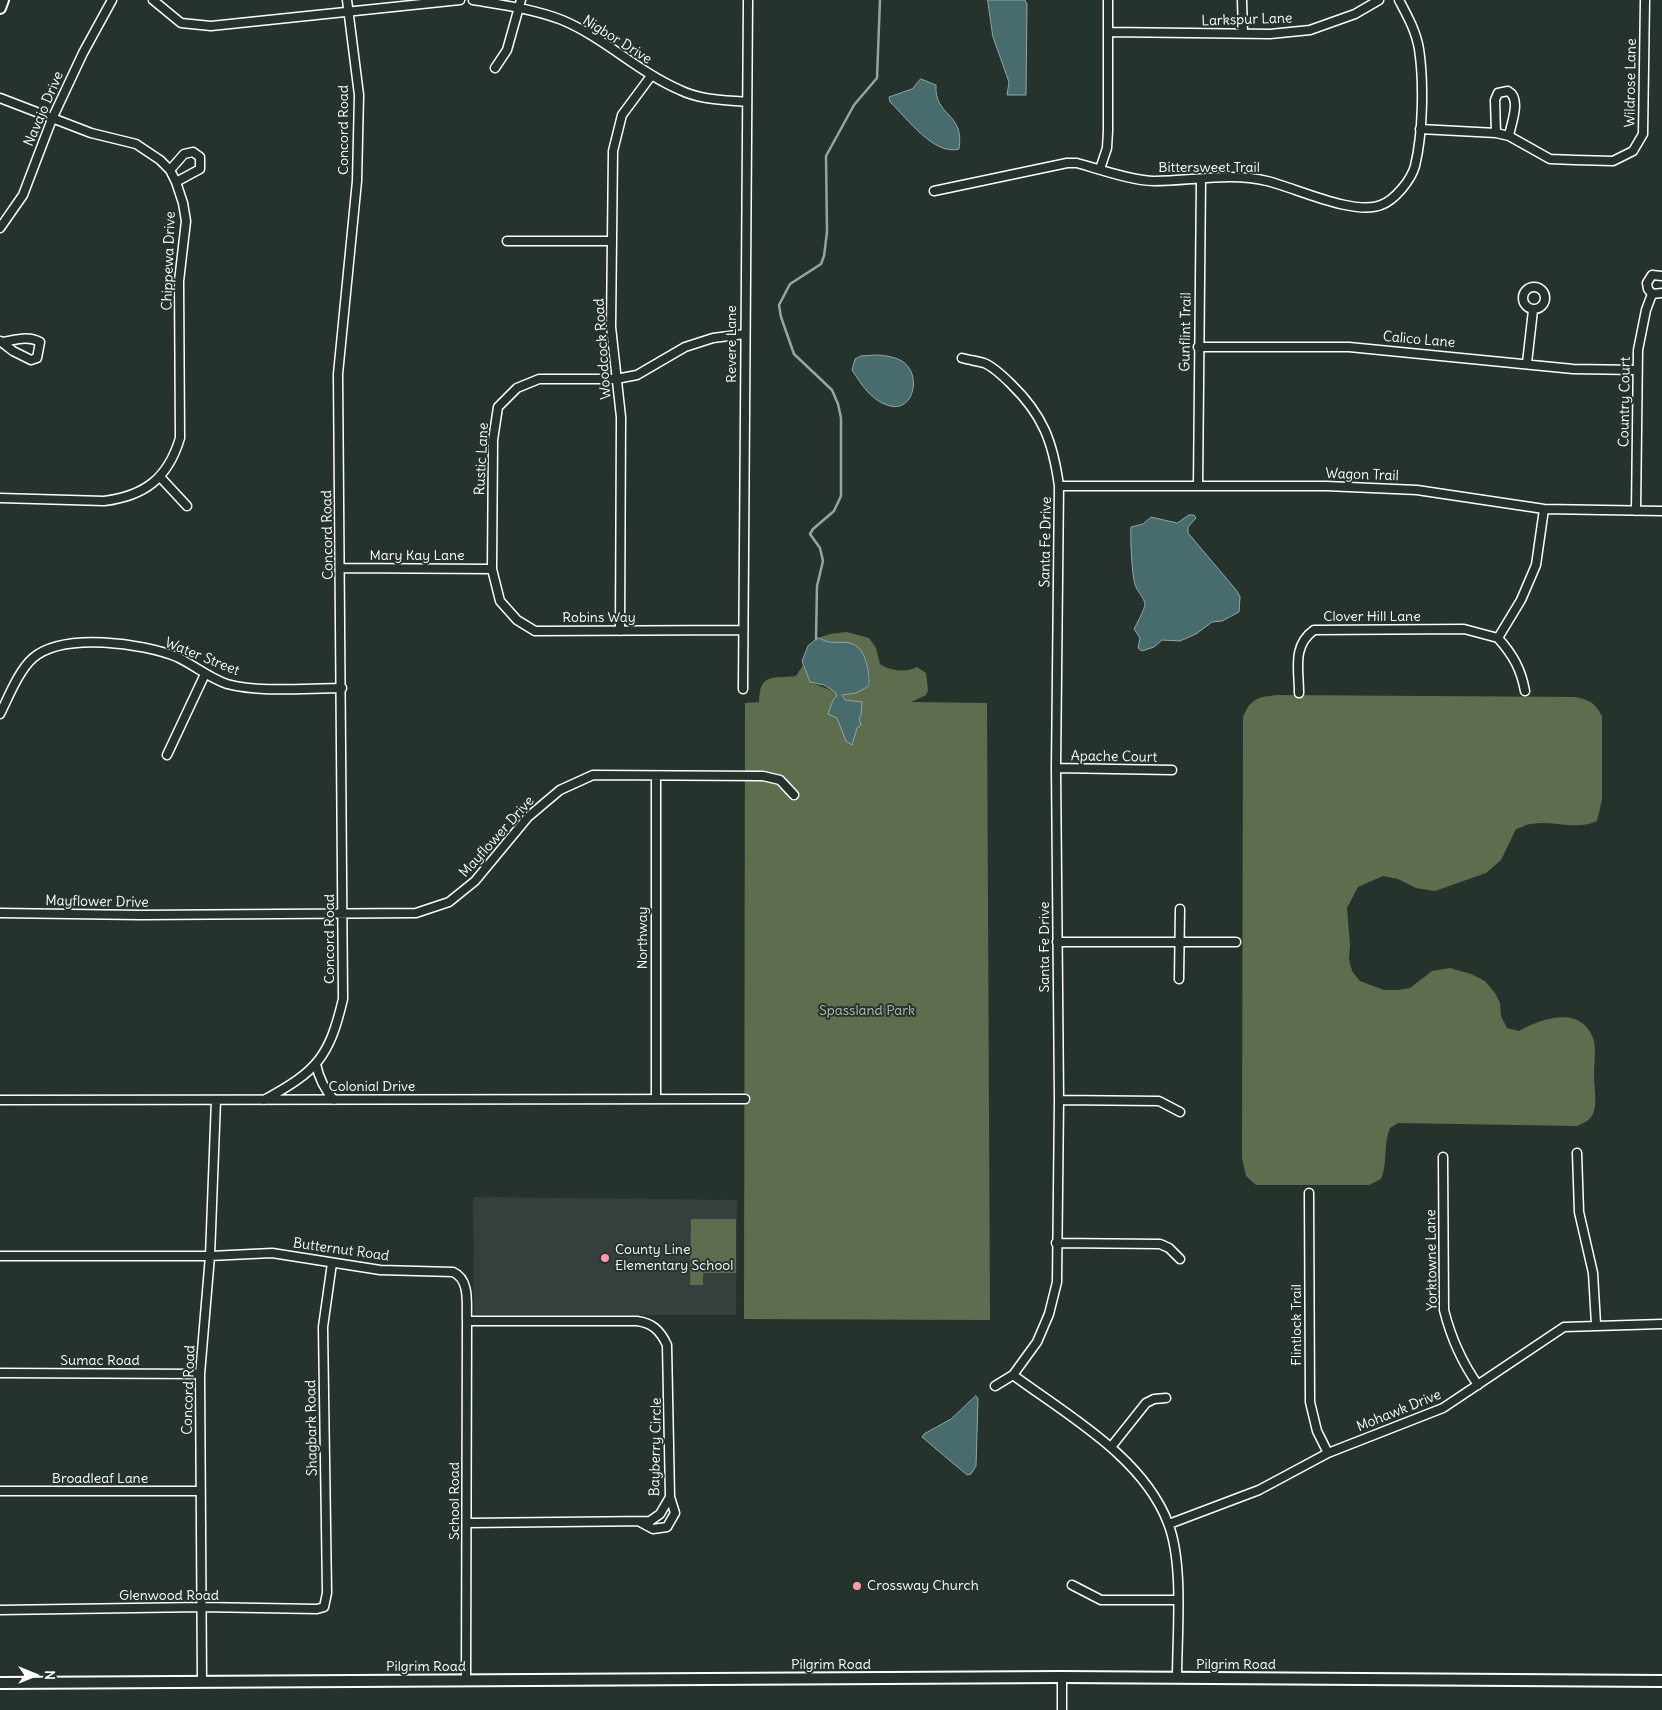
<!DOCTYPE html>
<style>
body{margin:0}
#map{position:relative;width:1662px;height:1710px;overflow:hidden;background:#26332d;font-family:Delius,sans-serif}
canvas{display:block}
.north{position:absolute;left:10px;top:1650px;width:50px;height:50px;-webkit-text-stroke:4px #26332d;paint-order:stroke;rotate:90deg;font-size:14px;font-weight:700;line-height:20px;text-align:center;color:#fff}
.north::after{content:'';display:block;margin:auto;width:18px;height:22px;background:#fff;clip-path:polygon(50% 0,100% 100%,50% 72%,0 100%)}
</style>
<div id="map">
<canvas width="1662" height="1710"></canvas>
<div class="north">N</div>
</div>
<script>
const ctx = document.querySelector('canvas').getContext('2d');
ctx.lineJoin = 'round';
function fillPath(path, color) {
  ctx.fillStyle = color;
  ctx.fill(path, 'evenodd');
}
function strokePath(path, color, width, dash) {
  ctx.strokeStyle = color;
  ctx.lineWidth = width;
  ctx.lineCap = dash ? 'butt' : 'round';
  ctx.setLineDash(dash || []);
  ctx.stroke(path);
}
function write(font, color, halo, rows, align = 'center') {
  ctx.font = font + ' Delius,sans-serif';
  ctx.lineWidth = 4;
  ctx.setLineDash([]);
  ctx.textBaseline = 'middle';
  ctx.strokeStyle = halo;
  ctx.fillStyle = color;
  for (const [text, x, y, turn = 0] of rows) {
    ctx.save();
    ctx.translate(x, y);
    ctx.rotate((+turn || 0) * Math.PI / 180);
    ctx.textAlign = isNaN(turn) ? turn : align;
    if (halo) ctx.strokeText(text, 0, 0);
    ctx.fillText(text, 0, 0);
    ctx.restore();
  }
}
fillPath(new Path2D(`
 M473,1197L737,1200L736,1315H474Z`), '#363f3e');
fillPath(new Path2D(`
 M847,632L869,638L876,648L880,664C890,671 906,673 917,667L926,673L928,690L926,695L911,702L987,703L990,1320L744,1319L745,703L759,702C760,672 772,679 796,676L803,665L810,682L835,692L837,696L833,700L861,702L845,700L842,695L856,693L870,686L869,672L863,654L851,644L826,642L818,638L830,634Z
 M1278,695L1575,697C1590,700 1595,703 1602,716V800L1597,821C1576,831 1554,820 1531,824C1526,824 1521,828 1516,829L1501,860L1486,873L1435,891L1416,888L1398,879L1383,876L1358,887L1347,908L1350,945L1349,959L1352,971L1360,981L1384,990H1398L1410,988L1432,971L1450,968L1471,974L1485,981L1495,993L1500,1003L1501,1016L1507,1028L1519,1031C1542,1018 1583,1004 1594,1041C1596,1051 1594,1065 1594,1076C1594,1086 1597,1101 1594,1111C1592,1119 1585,1123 1577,1126L1398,1123L1390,1128C1383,1145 1388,1162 1381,1179L1369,1185H1256L1246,1176L1242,1158L1243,717C1251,698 1258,697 1278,695Z
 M691,1219H736V1273H703V1285H690Z`), '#5e6d4e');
const water = new Path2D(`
 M988,0H1025L1027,4L1026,95H1007L1009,82L993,37Z
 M921,79L936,85C934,117 965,112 959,149C934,156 907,118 890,102L889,97L912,89Z
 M878,355C889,356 903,358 909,368C920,384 910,414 887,405C870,399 862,385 852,370L855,359L861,356Z
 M1189,515H1194L1196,518L1188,527V533L1237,591L1240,597L1239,612L1222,621L1212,622L1196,634L1180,641L1162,640L1154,647L1142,651L1138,648L1140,638L1134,629C1137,623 1145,609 1145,604C1144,598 1138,592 1136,587C1132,581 1130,536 1131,527L1143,524L1151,517L1177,523Z
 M818,638C822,639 824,641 829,642C837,643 845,641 853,644C866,649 870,674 869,686L856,693L842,695L845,700L862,702L861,715L859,719L861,725L857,728L852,745L846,741L837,718L828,714L833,700L837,696L835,692L824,685L810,682L802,661L808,646Z
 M976,1396L978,1399L976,1466L971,1474L967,1475L922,1437L924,1434L951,1419Z`);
fillPath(water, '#486c6d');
strokePath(water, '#91a7a7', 1);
strokePath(new Path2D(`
 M816,639L817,586L823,561L820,548L810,534L813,529L834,511L841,496V418L838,404L832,390L794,354L781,317L779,305L790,284L821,264L824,256L827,232L826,156L854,105L877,78L880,0`), '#91a7a7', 2.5);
const minor = new Path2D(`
 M153,0L181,23L211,26L460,0
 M473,0C503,5 534,9 562,20C605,38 638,72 680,90C700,100 725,100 747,102
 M1242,0L1243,33
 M1109,32L1270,34L1310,30L1355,14L1379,0
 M495,68L507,50L521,0
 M0,98L91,133L136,144L160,160L170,170L176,182L183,203L186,221L179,281L180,438C168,478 145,496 104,501L0,498
 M1420,129L1496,133L1509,136L1550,159L1575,160L1613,161L1633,151L1643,134L1645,0
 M1496,133L1495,100L1498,93L1508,91C1522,99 1511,123 1509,136
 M1100,169L1107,148L1108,131V0
 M170,170L184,154L193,152L200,157V169L176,182
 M934,191L1067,163H1077C1098,169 1133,181 1154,181C1191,181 1231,172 1267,181C1296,188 1354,216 1381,205C1395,200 1411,180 1415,166C1423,133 1424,82 1419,49C1416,31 1407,15 1399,0
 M0,228L23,195L52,119L83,53L112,0
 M507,241H611
 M1662,276L1652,275L1647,283L1648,289L1652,294L1662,293
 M1523 298a11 11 0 1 1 22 0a11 11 0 1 1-22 0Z
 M0,341L13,351L31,360L37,358L40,342C28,335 15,340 3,342
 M1198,347H1349L1573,369L1637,370
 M962,358C969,360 977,361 984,363C994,367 1004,377 1011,384C1043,415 1053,442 1059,486L1056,768L1059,1100L1057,1282L1049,1314L1037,1342L1013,1375L995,1386
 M1527,363L1533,310
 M161,478L187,506
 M1059,486H1326L1417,490L1544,509L1662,511
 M1198,486L1201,179
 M1636,511L1638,350L1646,310L1652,294
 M341,568L492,569
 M743,630L535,631L517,620L500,601L492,569L493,440L498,407L517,388L539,379H616L637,375L685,347L713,338L745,334
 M620,631L621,417L611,327L613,151L622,115L651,76
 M743,689L748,0
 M1525,691C1521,669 1513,655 1498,638L1521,600L1536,565L1544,509
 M1299,693C1299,669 1292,646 1314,630L1464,629L1498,638
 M0,714C8,698 19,670 33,658C63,632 143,643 177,657C194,665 209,678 227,684C261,693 306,688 342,688
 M167,755L205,674
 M1056,768L1172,770
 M656,776V1099
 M0,913L141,915L416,913L449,902L475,881L528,817L560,790L593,775L763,776L780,780L794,795
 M1057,942H1236
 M1179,979L1180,909
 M316,1064C319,1079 324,1089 334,1100
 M0,1100L745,1099
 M264,1100C317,1071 329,1058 343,999L338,374L357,181L359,95L347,0
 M1059,1100L1159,1101L1180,1112
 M1577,1153L1579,1212L1593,1273L1596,1324
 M1443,1157L1444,1310C1451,1338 1461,1361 1478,1385
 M1309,1193L1310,1402L1317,1431L1328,1453
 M1056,1243L1160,1244L1169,1248L1180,1259
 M0,1256H210L272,1253L380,1270L453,1272C471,1280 466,1305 467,1321L466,1681
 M467,1321H637C652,1323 660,1330 667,1345L670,1497L660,1514L650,1521L468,1523
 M0,1373L200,1374
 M1013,1375C1067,1415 1143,1457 1168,1523C1184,1563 1177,1634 1177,1678
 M1111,1447L1146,1403L1154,1399L1166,1398
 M0,1491H200
 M640,1522L653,1529L667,1527L675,1513L670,1497
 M1169,1524L1259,1490L1328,1453L1443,1408L1564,1327L1662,1324
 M1072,1585L1101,1600H1177
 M0,1610L201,1607L317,1609L324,1607L327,1593L323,1327L332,1263
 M1062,1677V1710
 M202,1682L200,1374L210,1256L216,1100`);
const tertiary = new Path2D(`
 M0,8L3,0
 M0,1683L1062,1677L1662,1681`);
strokePath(minor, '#fff', 11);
strokePath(tertiary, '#fff', 14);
strokePath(minor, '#26332d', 8);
strokePath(tertiary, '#26332d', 10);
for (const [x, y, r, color] of [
 [605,1258,5,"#ff9aa2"],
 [857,1586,5,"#ff9aa2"]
]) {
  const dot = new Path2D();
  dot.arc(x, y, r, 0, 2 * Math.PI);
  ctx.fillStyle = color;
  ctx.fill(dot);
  strokePath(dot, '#26332d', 2);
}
write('14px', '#fff', '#26332d', [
 ["Larkspur Lane",1247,20,-2],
 ["Nigbor Drive",617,40,32],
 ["Wildrose Lane",1631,83,-89],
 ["Navajo Drive",44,109,-67],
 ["Concord Road",344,130,-90],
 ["Bittersweet Trail",1209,168],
 ["Chippewa Drive",169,261,-88],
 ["Gunflint Trail",1186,332,-89],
 ["Calico Lane",1419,340,5],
 ["Revere Lane",732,344,-90],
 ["Woodcock Road",603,349,-94],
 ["Country Court",1625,402,-89],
 ["Rustic Lane",482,459,-87],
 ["Wagon Trail",1362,475,2],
 ["Concord Road",328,535,-91],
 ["Santa Fe Drive",1046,542,-89],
 ["Mary Kay Lane",417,556],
 ["Clover Hill Lane",1372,617],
 ["Robins Way",599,618],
 ["Water Street",202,657,22],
 ["Apache Court",1114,757,1],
 ["Mayflower Drive",497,837,-48],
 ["Mayflower Drive",97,902,1],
 ["Northway",643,938,-90],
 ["Concord Road",330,939,-90],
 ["Santa Fe Drive",1045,947,-90],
 ["Colonial Drive",372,1087],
 ["Butternut Road",341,1250,8],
 ["Yorktowne Lane",1432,1260,-91],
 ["Flintlock Trail",1297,1325,-90],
 ["Sumac Road",100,1361],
 ["Concord Road",189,1390,-88],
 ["Mohawk Drive",1399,1411,-22],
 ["Shagbark Road",312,1428,-91],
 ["Bayberry Circle",656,1447,-89],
 ["Broadleaf Lane",100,1479],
 ["School Road",455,1501,-90],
 ["Glenwood Road",169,1596],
 ["Pilgrim Road",831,1665],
 ["Pilgrim Road",1236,1665],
 ["Pilgrim Road",426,1667]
]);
write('14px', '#b7bdaf', '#26332d', [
 ["Spassland Park",867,1011]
]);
write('14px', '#fff', '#26332d', [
 ["County Line",615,1250],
 ["Elementary School",615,1266],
 ["Crossway Church",867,1586]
], 'left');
</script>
